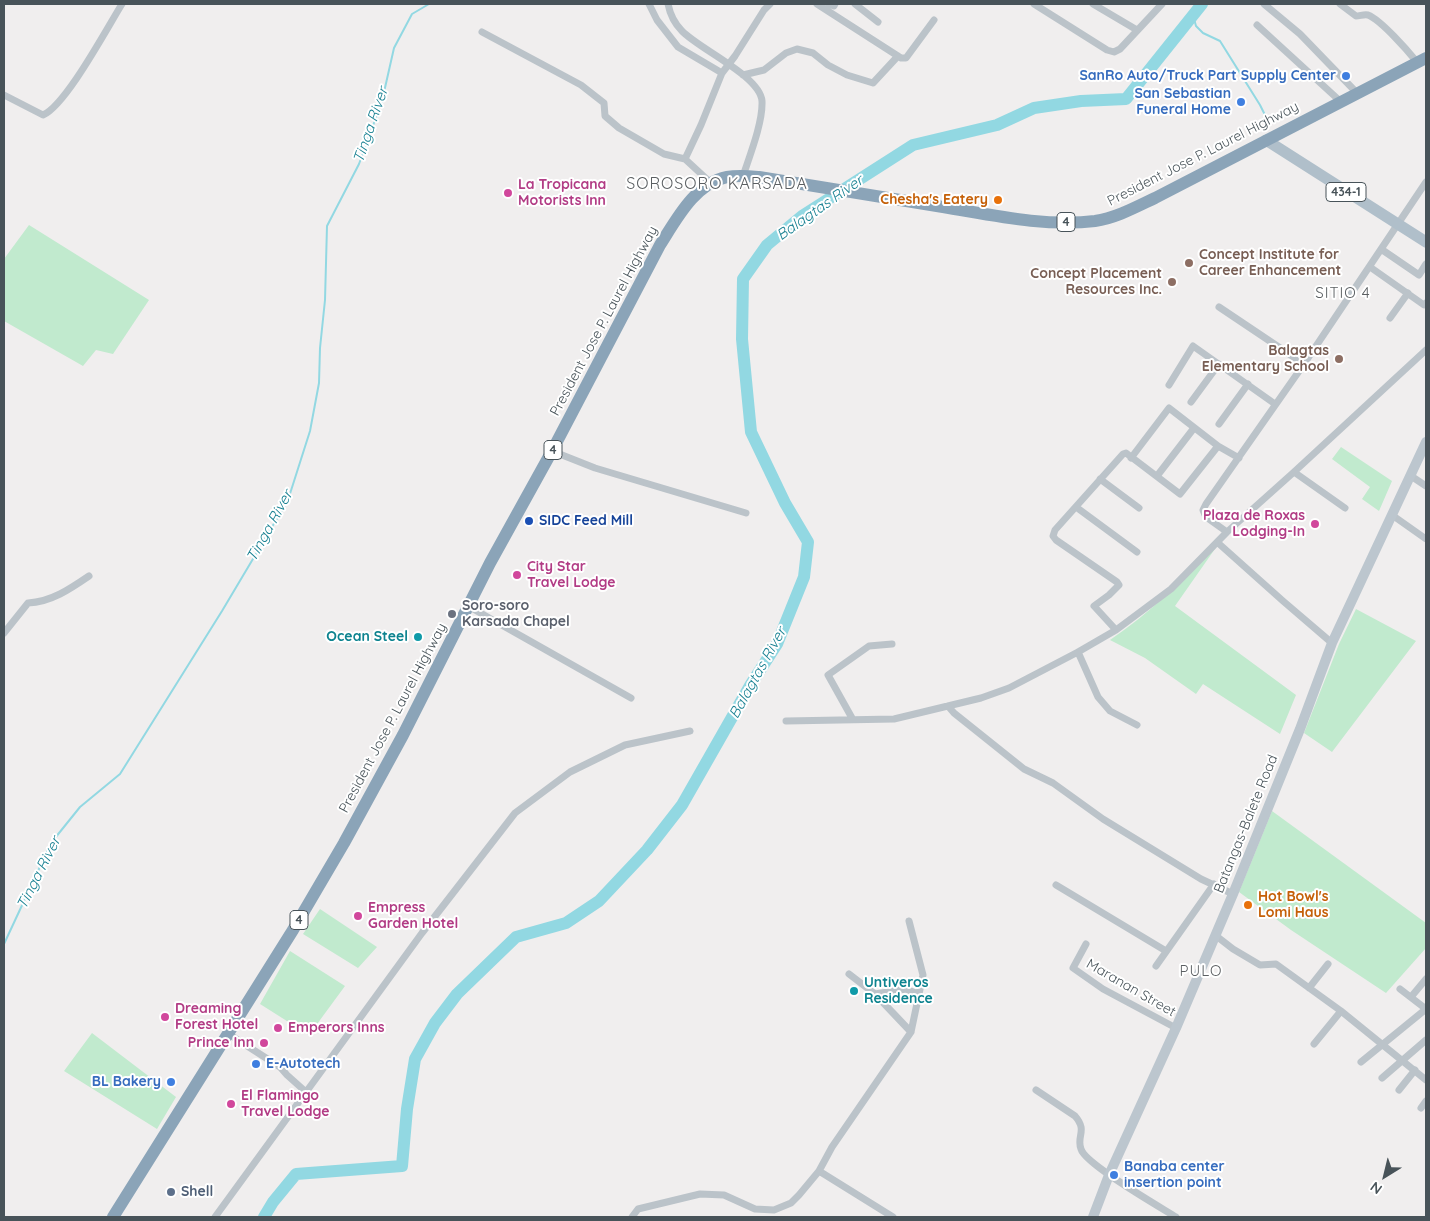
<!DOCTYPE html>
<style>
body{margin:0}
#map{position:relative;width:1430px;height:1221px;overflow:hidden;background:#f0eeee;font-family:Quicksand,sans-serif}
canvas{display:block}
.frame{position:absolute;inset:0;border:5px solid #485359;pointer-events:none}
.north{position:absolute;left:1360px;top:1151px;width:50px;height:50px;-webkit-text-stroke:4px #fff;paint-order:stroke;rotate:216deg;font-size:14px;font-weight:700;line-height:20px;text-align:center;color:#485359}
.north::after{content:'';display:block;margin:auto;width:18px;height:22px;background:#485359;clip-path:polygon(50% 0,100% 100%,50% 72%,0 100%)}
</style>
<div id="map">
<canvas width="1430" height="1221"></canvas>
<div class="frame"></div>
<div class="north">N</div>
</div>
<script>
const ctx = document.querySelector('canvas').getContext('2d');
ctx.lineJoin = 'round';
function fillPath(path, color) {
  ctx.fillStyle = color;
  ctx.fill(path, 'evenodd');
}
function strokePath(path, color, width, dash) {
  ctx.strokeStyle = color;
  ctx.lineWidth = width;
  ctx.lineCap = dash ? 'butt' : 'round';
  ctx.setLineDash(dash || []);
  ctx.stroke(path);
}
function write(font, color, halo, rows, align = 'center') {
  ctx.font = font + ' Quicksand,sans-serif';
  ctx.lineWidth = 4;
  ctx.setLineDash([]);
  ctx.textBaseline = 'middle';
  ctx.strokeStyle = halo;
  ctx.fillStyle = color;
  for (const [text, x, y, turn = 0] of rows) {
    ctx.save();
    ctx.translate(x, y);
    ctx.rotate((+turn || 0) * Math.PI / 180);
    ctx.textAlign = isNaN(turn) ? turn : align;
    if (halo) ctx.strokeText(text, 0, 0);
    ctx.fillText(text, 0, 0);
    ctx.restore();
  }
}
fillPath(new Path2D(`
 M29,225L149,300L113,354L96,350L83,366L4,321V259Z
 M1341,447L1392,481L1379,511L1362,499L1370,487L1332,459Z
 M1217,546L1175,606L1296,695L1280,734L1203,684L1196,694L1145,658L1110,640C1150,613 1183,580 1217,546Z
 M1356,609L1416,641L1332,752L1304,733L1339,644Z
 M1272,811L1426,923V948L1386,993L1291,930L1239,892Z
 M320,909L377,947L358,968L303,934Z
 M290,951L345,986L309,1035L260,1004Z
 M92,1033L176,1097L157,1129L64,1071Z`), '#c1eace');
strokePath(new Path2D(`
 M1193,15L1196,26L1203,33L1220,41L1260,105L1270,125
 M4,944L51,843L80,807L120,774L222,611L288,500L310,431L319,383L320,348L325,300L327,226L359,164L382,101L394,48L412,14L429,4`), '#92d8e2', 2);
strokePath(new Path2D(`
 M264,1217L273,1202L296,1174L402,1166L407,1109L415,1059L435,1023L457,994L516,937L566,923L599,901L647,850L682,805L751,684L777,644L804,577L808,542L785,503L751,432L742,339L743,279L767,245L802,216L913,145L997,125L1034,108L1081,101L1126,99L1202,4`), '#92d8e2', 12);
strokePath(new Path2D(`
 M649,4L657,20L678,47L722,73
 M668,4C670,14 674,23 682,31C699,49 760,76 762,101C763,122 750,155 743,176
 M817,4L901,58H906L934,20
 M829,4L834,6L835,4
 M855,4L878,22
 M1034,4L1107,50L1114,52L1120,49L1162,4
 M1093,4L1137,30
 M1264,4L1300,34L1357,93
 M1340,4L1356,16C1360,16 1364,14 1368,15C1381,20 1408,51 1417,62
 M1257,25L1340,101
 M482,32L581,85L604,103L605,116L619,128L664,154L685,159L711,183
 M743,75L764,70L786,53L797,49L813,53L828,65L847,75L873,83L898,56
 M4,95L43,115C66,105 107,28 122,4
 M685,159L701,125L722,73L735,56L764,10L770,4
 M1381,249L1419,275L1426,264
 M1370,267L1424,305L1426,303
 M1219,307L1304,364
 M1390,318L1408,293
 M1169,385L1193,346L1275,404
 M1191,402L1219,364
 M1219,424L1248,384
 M552,451L595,468L746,513
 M1131,458L1169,408L1218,446L1239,458
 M1294,472L1345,508
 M1157,476L1194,428
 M1411,476L1426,486
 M1100,479L1139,508
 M1076,507L1137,552
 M1392,515L1426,539
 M1227,532L1206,517L1203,510L1206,504L1304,364L1426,182
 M1217,542L1283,601L1332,643
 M468,606L631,698
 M1116,630L1094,606L1109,595L1119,585L1117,582L1056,540L1053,536L1055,530L1123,454L1126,453L1180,494L1218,446
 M4,633L28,603C51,602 70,589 89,576
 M1078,652L1098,697L1110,711L1137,725
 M948,706L954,713L1024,769L1053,783L1103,819L1201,879L1233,894
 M852,718L828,675L869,646L892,644
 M786,721L894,719L981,698L1009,688L1078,652L1116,630L1171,589L1227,532L1294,472L1426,350
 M1056,885L1166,951
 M1215,935L1233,949L1260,965L1276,964L1341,1011L1426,1080
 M1086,944L1073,968L1103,989L1176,1028
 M1156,966L1214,884
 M849,974L875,994L911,1032
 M1309,988L1328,964
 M1400,989L1426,1009
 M875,994L906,989L918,994
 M1411,997L1426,979
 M227,1033L280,1067L287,1075L306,1092
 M1314,1044L1341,1011
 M1361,1062L1426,1009
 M1382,1078L1426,1040
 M1036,1090L1075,1116C1088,1131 1076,1136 1081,1149C1085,1164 1160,1207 1176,1217
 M1399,1090L1415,1070
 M1421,1108L1426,1101
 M819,1171L893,1217
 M215,1217L422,933L515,813L570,772L625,745L690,731
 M632,1217L638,1209L700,1194L724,1195L755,1209L774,1210L791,1203L799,1195L819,1171L832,1147L911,1032L923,975L909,921`), '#bbc3c9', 7);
strokePath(new Path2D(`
 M1093,1217L1109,1175L1176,1028L1233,894L1300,729L1332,643L1426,442`), '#bcc6ce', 10);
strokePath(new Path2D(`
 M1266,140L1426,242`), '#b0bfca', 11);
strokePath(new Path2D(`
 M113,1217L293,930L344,843L403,735L490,563L552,451L660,245C676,220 695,183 727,177C738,175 748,176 759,177C820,187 882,197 943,207C992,215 1045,227 1095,221C1116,218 1136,207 1155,198L1426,58`), '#8ba4b8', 12);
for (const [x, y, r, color] of [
 [1346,76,5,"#3f7fe0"],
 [1241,102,5,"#3f7fe0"],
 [508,193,5,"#d1479c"],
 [998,200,5,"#e8710a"],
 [1189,263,5,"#8d6e63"],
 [1172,282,5,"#8d6e63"],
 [1339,359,5,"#8d6e63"],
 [529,521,5,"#1a4fb4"],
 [1315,524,5,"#d1479c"],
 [517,575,5,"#d1479c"],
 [452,614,5,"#6b7280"],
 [418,637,5,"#0f9aa8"],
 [1248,905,5,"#e8710a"],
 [358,916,5,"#d1479c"],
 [854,991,5,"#0f9aa8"],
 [165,1017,5,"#d1479c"],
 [278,1028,5,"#d1479c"],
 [264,1043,5,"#d1479c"],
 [256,1064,5,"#3f7fe0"],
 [171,1082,5,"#3f7fe0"],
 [231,1104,5,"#d1479c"],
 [1114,1175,5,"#3f7fe0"],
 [171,1192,5,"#5c6f8a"]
]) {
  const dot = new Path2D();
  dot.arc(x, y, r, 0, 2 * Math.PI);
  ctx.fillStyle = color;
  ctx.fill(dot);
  strokePath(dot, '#fff', 2);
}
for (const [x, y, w] of [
 [1346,192,40],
 [1066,222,18],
 [553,450,18],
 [299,920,18]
]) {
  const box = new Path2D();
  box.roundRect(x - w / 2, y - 9.5, w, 19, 4);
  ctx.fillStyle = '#fff';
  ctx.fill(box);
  strokePath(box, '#485359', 1);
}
write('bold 12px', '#485359', null, [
 ["434-1",1346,192],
 ["4",1066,222],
 ["4",553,450],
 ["4",299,920]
]);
write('bold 14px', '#366cbe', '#fff', [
 ["SanRo Auto/Truck Part Supply Center",1336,76],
 ["San Sebastian",1231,94],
 ["Funeral Home",1231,110],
 ["E-Autotech",266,1064,"left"],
 ["BL Bakery",161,1082],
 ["Banaba center",1124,1167,"left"],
 ["insertion point",1124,1183,"left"]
], 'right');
write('14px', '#485359', '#fff', [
 ["President Jose P. Laurel Highway",1203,154,-27],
 ["President Jose P. Laurel Highway",604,321,-62],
 ["President Jose P. Laurel Highway",393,718,-62],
 ["Batangas-Balete Road",1246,824,-68],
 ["Maranan Street",1131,988,30]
]);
write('bold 14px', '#b23c85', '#fff', [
 ["La Tropicana",518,185],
 ["Motorists Inn",518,201],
 ["Plaza de Roxas",1305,516,"right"],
 ["Lodging-In",1305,532,"right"],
 ["City Star",527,567],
 ["Travel Lodge",527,583],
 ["Empress",368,908],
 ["Garden Hotel",368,924],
 ["Dreaming",175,1009],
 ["Forest Hotel",175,1025],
 ["Emperors Inns",288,1028],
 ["Prince Inn",254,1043,"right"],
 ["El Flamingo",241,1096],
 ["Travel Lodge",241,1112]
], 'left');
write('bold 14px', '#c56008', '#fff', [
 ["Chesha's Eatery",988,200],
 ["Hot Bowl's",1258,897,"left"],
 ["Lomi Haus",1258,913,"left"]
], 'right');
write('bold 14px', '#785e54', '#fff', [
 ["Concept Institute for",1199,255,"left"],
 ["Career Enhancement",1199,271,"left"],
 ["Concept Placement",1162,274],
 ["Resources Inc.",1162,290],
 ["Balagtas",1329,351],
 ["Elementary School",1329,367]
], 'right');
write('bold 14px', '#164399', '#fff', [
 ["SIDC Feed Mill",539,521]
], 'left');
write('bold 14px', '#5b616d', '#fff', [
 ["Soro-soro",462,606],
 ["Karsada Chapel",462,622]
], 'left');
write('bold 14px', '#0d838f', '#fff', [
 ["Ocean Steel",408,637],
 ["Untiveros",864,983,"left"],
 ["Residence",864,999,"left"]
], 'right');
write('bold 14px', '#4e5e75', '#fff', [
 ["Shell",181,1192]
], 'left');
write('italic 15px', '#1a8293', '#fff', [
 ["Tinga River",371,125,-71],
 ["Balagtas River",820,208,-35],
 ["Tinga River",270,526,-61],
 ["Balagtas River",758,673,-61],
 ["Tinga River",39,873,-63]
]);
ctx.letterSpacing = '1px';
write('15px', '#5b5f62', '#fff', [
 ["SITIO 4",1343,293],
 ["PULO",1201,971]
]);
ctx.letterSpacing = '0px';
ctx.letterSpacing = '1px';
write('16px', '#5b5f62', '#fff', [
 ["SOROSORO KARSADA",717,184]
]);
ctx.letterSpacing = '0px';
</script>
